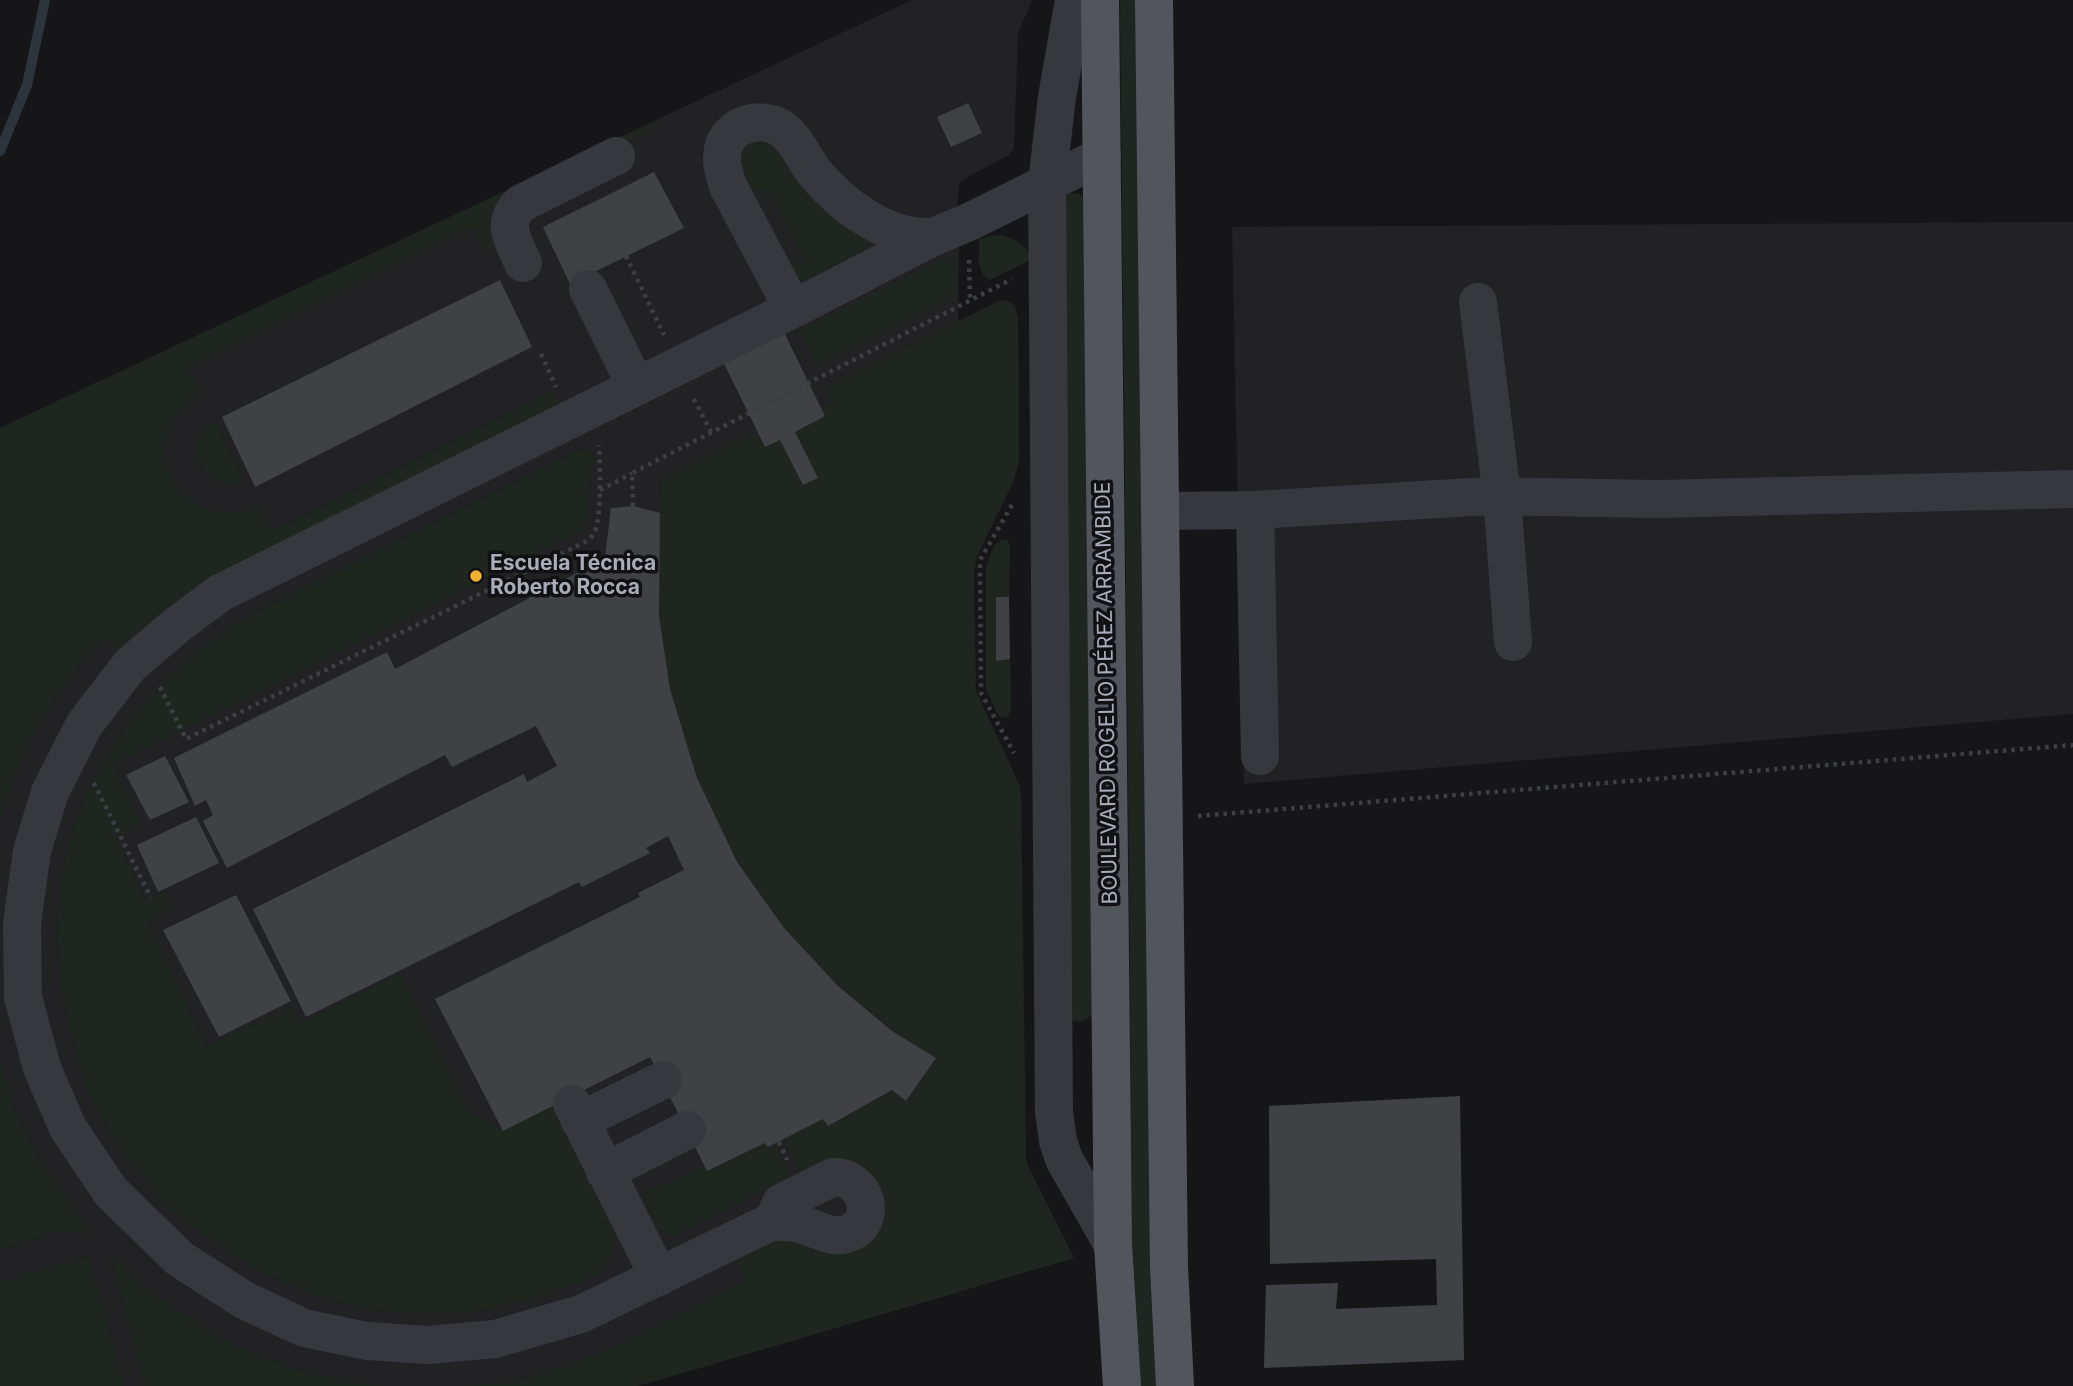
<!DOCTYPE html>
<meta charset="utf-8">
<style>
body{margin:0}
canvas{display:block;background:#161618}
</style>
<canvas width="2073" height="1386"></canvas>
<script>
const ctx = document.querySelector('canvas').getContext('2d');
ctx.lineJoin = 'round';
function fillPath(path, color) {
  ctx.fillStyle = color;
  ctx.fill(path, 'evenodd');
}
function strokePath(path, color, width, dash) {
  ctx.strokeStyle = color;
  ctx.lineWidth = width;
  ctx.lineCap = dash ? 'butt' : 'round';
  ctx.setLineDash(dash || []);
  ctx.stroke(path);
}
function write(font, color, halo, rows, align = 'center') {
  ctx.font = font + ' Inter,sans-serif';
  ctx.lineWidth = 7;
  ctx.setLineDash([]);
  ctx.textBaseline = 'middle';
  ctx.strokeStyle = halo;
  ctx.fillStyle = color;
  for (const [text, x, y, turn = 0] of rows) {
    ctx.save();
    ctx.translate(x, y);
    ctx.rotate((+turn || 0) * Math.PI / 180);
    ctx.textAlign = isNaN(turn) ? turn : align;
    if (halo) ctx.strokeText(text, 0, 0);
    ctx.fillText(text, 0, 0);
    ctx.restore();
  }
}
fillPath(new Path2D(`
 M912,0H1032L1018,33L1014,148L1009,155L964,179L959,184L957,208L959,245L958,321L949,358L1009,1277L638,1386H0V428Z
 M2073,222V714L1244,784L1232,227Z`), '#222225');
fillPath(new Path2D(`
 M1120,0H1136L1159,1386H1138L1131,1265L1130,973Z
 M653,122L656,128L489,212L498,232L495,247L484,253L471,228L189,368L202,393C191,402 177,411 172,424C166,436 162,453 167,466C176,495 209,517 239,512C246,512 253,508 260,506L273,531L552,391L559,404L225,570L121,652L105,636C71,676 39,717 19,766C11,784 6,804 0,822V428Z
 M768,138L875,240L873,244L796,283L777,260L801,265L804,261L771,196L741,184L737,151L743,144Z
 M1073,193H1078L1085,198L1092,1014C1085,1022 1077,1024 1069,1018L1063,197Z
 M998,235C1015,237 1024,245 1034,258L990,280C975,272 980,254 979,239Z
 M959,250L958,293L954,298L817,367L799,330Z
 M1006,300L1015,306L1018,318L1019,461L1014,480L977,556L974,573L976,691L1020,786L1021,794L1026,1157L1028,1166L1074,1258L638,1386H470C570,1379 658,1325 746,1281L737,1261L789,1234L883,1206L803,1180L784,1139L823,1119L828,1126L892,1090L907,1101L935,1058C857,1008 784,943 737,862C713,821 696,775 682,730C671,693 661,654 659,616C656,570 659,523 662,478L744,436L759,434L765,447L780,440L803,485L817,478L795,432L824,416L821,408L832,402L825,387L999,301Z
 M215,420L246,482C236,483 223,485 213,480C199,473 192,450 199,436C203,429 209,424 215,420Z
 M587,448L594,456L585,529L115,764L141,825L116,837L146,900L166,891L173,908L149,922L207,1046L294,1006L302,1022L401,973L471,1112L503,1131L558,1102L621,1236L613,1239C616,1277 583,1280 554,1292C480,1321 393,1321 318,1296C272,1280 232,1256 193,1227C184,1220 172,1213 165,1204C136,1172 108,1135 90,1096C84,1083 81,1069 77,1056C53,980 50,908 72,831C84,787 124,720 157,687C183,660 215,637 246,617L581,449Z
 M1004,539L1008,540L1010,546L1009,597L996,598V660L1010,659L1011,709L1008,716L1002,718L997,714L986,689V567L995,544Z
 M0,1059L16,1112L40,1158L94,1236L60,1230L0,1251Z
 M765,1143L769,1147L775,1144L791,1177L673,1236L659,1232L644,1197L650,1189L664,1182L666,1185L705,1166L708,1171Z
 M110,1253L157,1296L235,1346L296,1369L377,1386H144Z
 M90,1256L125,1386H0V1282Z`), '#1e261f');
strokePath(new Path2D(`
 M0,151L27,85L45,0`), '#2c353c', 10);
fillPath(new Path2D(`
 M968,103L982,133L951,147L937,117Z
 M654,172L684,228L570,284L543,227Z
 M500,280L532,347L255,487L222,417Z
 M774,312L825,416L795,432L818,478L803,485L780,440L765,447L713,341Z
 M633,506L660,513L659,616L670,689L697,778L737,862L784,928L838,986L892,1031L936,1058L906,1101L892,1090L828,1126L823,1119L768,1147L765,1143L707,1171L650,1057L503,1131L435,999L640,897L638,893L684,870L668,836L646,848L650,853L582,887L579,882L306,1017L253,909L524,774L527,782L557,766L536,726L452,767L445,755L227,868L203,821L213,815L206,800L195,806L174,758L387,652L395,669L605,558L611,508Z
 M996,597H1009L1010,659L996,661Z
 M165,756L189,802L150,820L126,775Z
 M196,817L219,863L158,892L137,845Z
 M236,895L291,1001L219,1037L163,930Z
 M1460,1096L1464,1360L1264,1368L1266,1285L1338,1283L1336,1309L1437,1305L1436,1259L1270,1264L1269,1106Z`), '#404145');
strokePath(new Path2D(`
 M626,256L664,335
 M969,260L970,301
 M541,354L556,387
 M694,399L711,432
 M600,490L632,473
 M1012,505L980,560L981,693L1014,753
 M633,506L632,473L1012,279
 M160,687L186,739L583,543C588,540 593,537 595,531C602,515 600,464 599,445
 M94,783L151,898
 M1198,816L2073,745
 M779,1142L787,1160`), '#3d3f44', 4.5, [3.5, 5]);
strokePath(new Path2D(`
 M1074,0L1057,97L1047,183L1054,1112L1058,1141L1064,1159L1113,1245
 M523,263C514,241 500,225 520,204L616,156
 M588,289L636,386
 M1478,302L1502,496L1513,642
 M793,309L728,186C724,173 720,162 723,149C728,125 759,116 779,127C796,137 803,158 815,173C843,207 887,239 933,237
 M1255,510L1260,756
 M1160,511L1255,510L1488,496L1657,499L2073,489
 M572,1104L659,1277
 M580,1121L663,1080
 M605,1172L687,1130
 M833,1177C865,1176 880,1220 849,1233C832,1240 816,1228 800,1224C791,1222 782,1222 773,1221L781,1203Z
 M773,1221L581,1314L495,1339L428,1345L367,1341L304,1328L244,1300L180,1259L111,1192L68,1128L42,1068L23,997L22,923L32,851L50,792L84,725L130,665L177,625L220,593L793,309L933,237L969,222L1102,156`), '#37383d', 38);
strokePath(new Path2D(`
 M1100,0L1113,1245L1122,1386
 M1154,0L1169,1267L1175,1386`), '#53555c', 38);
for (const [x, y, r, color] of [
 [476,576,7,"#f2b134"]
]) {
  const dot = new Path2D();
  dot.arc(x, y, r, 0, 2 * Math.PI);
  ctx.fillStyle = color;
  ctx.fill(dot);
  strokePath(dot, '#111113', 2.5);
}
write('bold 21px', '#a8adb8', '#111113', [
 ["Escuela Técnica",490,564],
 ["Roberto Rocca",490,588]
], 'left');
write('21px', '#a8adb8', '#111113', [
 ["BOULEVARD ROGELIO PÉREZ ARRAMBIDE",1107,693,-91]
]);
</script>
